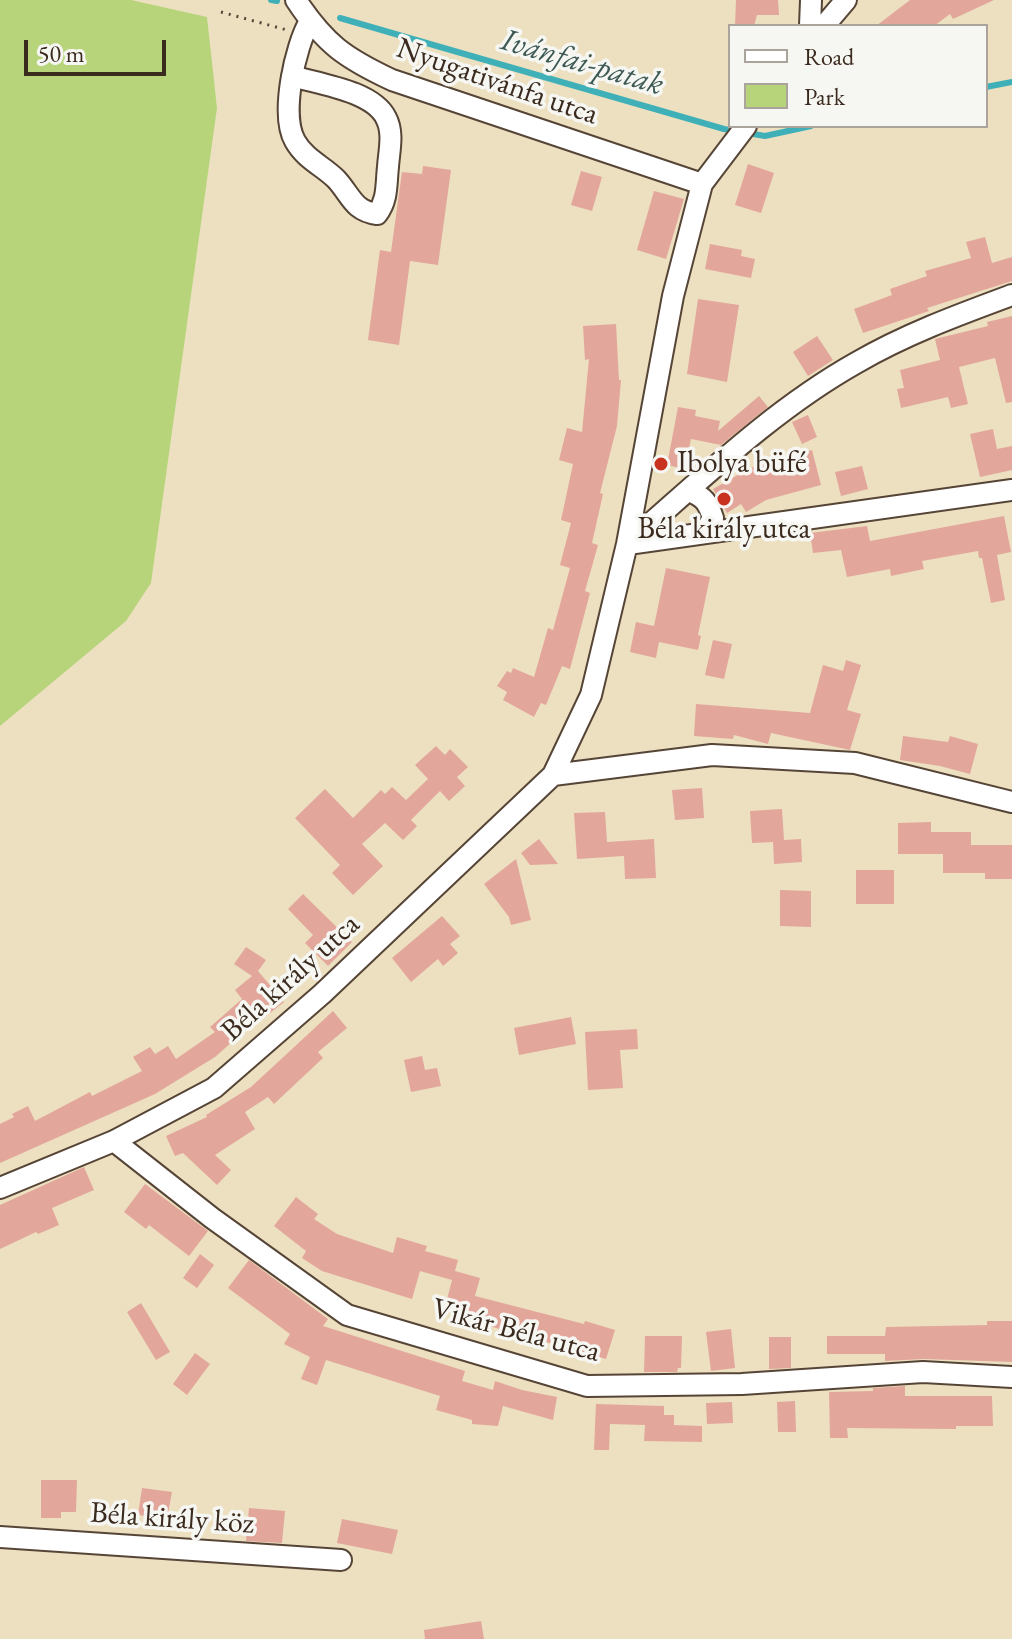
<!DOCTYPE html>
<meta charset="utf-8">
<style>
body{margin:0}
#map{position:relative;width:1012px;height:1639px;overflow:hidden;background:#ece0c0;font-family:"EB Garamond",serif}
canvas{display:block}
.legend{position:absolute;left:728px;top:24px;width:260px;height:104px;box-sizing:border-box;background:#f6f6f2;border:2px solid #aba49d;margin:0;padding:10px 14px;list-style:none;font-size:24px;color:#3b2a1e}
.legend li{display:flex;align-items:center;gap:16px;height:40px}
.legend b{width:40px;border:2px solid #aba49d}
.scale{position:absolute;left:24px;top:40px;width:142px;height:36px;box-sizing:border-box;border:4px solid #3b2a1e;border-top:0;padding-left:10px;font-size:24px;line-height:28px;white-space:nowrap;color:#3b2a1e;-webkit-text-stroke:6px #f6f6f2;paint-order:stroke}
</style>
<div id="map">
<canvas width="1012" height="1639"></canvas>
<ul class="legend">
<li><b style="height:10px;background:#fff"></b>Road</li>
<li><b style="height:22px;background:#b7d47b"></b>Park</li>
</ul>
<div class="scale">50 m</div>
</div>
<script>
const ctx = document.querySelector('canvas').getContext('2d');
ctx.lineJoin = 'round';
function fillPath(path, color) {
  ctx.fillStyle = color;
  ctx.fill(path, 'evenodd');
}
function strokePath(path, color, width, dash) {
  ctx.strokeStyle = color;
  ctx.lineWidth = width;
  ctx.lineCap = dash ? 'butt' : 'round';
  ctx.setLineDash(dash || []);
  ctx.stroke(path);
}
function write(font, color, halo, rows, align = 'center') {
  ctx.font = font + ' "EB Garamond",serif';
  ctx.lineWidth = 7;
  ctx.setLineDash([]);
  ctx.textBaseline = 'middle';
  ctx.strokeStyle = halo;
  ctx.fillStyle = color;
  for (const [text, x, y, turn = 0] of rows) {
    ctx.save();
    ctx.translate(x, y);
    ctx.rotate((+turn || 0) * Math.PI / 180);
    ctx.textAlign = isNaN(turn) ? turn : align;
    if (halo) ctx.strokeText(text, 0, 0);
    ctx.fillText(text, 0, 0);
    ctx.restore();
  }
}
fillPath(new Path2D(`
 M0,0H131L207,17L217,108L151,583L126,621L0,726Z`), '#b7d47b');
strokePath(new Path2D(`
 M271,0L277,1
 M340,18L724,129L765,136L811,126
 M986,87L1012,82`), '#3fb0b7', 6);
fillPath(new Path2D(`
 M736,0H778L779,15H757L754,26H735Z
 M910,0H994L953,19L950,14L934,26H876Z
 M748,164L774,173L761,213L735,205Z
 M423,166L451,170L438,265L410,261L399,345L368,340L380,250L391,252L402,172L422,174Z
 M581,171L602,177L592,211L571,205Z
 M654,191L684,199L666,259L637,250Z
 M985,237L992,263L1012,257V281L927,308L929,311L863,333L854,309L892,295L890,289L927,276L925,271L971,258L966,242Z
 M710,244L742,250L741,256L755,259L751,278L705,269Z
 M698,299L739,305L727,382L687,374Z
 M1012,316V402L1006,403L995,358L959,367L968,404L951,408L948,397L901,408L897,389L904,388L900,370L940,360L935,339L988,326L987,322Z
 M616,324L619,380H621L617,426L600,493L603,494L592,543L598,545L585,591L590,593L570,669L562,666L546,705L541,703L534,717L503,700L507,692L497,686L507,671L511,673L513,668L534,677L548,628L553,630L570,568L560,565L571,523L561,520L573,464L559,460L567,428L582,432L589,359L585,360L583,326Z
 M817,336L833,360L808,376L793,352Z
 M759,396L768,407L721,445L691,439L685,469L667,465L678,407L696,410L695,416L720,421L718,431Z
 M808,415L817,437L802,444L792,422Z
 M993,429L997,449L1012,446V470L980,477L970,434Z
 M812,450L821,485L766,500L746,512L741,504L727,513L713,489L750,468Z
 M862,466L868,489L841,496L835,472Z
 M1004,516L1011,552L997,555L1005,600L991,603L982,558H979L978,551L922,561L924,569L891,576L890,569L847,577L841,550L813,553L810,533L867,526L870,541Z
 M666,568L710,577L698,635L701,636L698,650L659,642L656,658L630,652L636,622L654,626Z
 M713,640L732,644L724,679L705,675Z
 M846,660L861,665L847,710L861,714L850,750L771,733L768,744L734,735L733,739L694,736L696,704L810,713L823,665L843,671Z
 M903,736L948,742L950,736L978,744L970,774L940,766L900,760Z
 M436,746L445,755L450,749L468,767L457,777L465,786L449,801L440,791L411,820L417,826L403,840L385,823L362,844L383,866L353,895L332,873L340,865L295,818L325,789L353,818L381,790L385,794L392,787L406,800L428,779L415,765Z
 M702,788L704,818L675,820L672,790Z
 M782,809L784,840L801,839L802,862L774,864L773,842L752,843L750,811Z
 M605,812L607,842L654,839L656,878L625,879L624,856L577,859L574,813Z
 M931,822V832H971V845H1012V879H985V873H943V854H898V823Z
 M539,839L558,864L530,865L521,853Z
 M516,859L531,920L511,925L509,917L484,884Z
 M856,870H894V904H856Z
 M780,890L811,891V927L780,926Z
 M303,894L352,942L328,966L305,943L313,935L288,909Z
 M442,916L460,936L450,944L458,953L443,966L438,959L411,982L392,958Z
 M246,947L266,960L258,971L284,1002L260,1021L258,1019L215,1057L155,1094L0,1163V1124L14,1117L12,1114L28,1106L35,1121L90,1092L92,1096L142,1071L133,1057L150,1047L155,1054L168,1046L176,1059L215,1032L210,1027L242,999L235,990L252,976L234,964Z
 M333,1011L347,1028L318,1052L323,1058L274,1104L268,1097L245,1112L255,1129L215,1155L231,1170L217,1185L183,1153L175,1156L166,1136L207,1117L206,1115L251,1087Z
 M571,1017L576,1044L519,1055L514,1028Z
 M637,1029L638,1049L620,1050L623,1088L588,1090L585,1032Z
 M422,1056L425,1070L437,1068L441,1086L411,1092L404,1060Z
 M84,1167L94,1190L52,1208L59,1225L38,1234L36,1232L0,1249V1205Z
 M145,1184L208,1231L189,1256L149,1225L146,1229L124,1212Z
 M296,1197L318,1214L314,1219L337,1234L393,1253L397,1237L427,1246L425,1251L458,1260L455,1271L480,1278L475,1296L584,1324L585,1321L615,1330L606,1359L489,1326L490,1324L444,1311L452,1280L420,1271L412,1299L322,1271L302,1258L306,1251L274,1226Z
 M200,1254L214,1265L197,1288L183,1278Z
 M249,1260L328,1319L323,1326L465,1371L462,1381L493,1390L495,1381L522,1390L557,1397L553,1420L503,1406L498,1426L472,1424V1420L436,1410L440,1396L326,1360L317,1385L301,1379L310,1357L284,1344L290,1334L228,1288Z
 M141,1303L170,1352L156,1360L127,1312Z
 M987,1321H1012V1362L924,1359L885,1361V1354H827V1336H885L886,1327L987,1325Z
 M731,1329L735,1368L711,1371L706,1332Z
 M645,1336H682L681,1368H678L677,1372H644Z
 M769,1337H791V1368L769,1369Z
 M195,1353L210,1364L187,1395L173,1384Z
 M905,1386V1396H992L993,1426H956V1429L847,1428L848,1438H830L829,1392L873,1391V1388Z
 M795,1401L796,1432H778L777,1402Z
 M732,1402L733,1423L707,1424L706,1403Z
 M596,1404L664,1406V1415H674V1425L702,1426V1442L644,1441L645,1425L610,1424L609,1450H594Z
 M41,1480H77L76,1512H61V1518H41Z
 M142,1488L172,1492L167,1519L138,1515Z
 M249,1508L285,1511L282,1543L246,1541Z
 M342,1519L398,1530L392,1554L337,1543Z
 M481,1621L484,1639H425L424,1630Z`), '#e3a69b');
const minor = new Path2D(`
 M296,0C325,44 345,58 392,80L702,184
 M810,26L811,0
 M824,26L846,0
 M292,76C319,84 373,91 386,118C394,133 389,151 388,167C386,184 388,200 377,214C353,211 351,195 336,179C323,166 305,159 295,141C280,115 295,46 310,21
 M689,491C704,497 708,502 713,518L705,532
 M627,544C700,481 771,411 856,363C906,334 958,315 1012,295
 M628,544L1012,490
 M553,775L712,755L855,763L1012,802
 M114,1141L212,1218L347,1315L587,1386L742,1384L923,1372L1012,1377
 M0,1188L114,1141L214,1088L322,994L553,775L591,695L627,544L673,296L702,184L746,126
 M0,1537L341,1560`);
strokePath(minor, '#564536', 24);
strokePath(new Path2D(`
 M221,12L287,30`), '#564536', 3, [2, 6]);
strokePath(minor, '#fff', 20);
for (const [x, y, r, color] of [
 [661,464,8,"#c8321e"],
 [724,499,8,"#c8321e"]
]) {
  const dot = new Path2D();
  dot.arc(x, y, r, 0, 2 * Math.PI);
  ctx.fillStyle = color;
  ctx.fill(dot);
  strokePath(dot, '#f6f6f2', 3);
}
write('30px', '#3b2a1e', '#f6f6f2', [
 ["Nyugativánfa utca",497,82,19],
 ["Béla király utca",291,978,-42],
 ["Vikár Béla utca",516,1331,15],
 ["Béla király köz",172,1519,4]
]);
write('30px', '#3b2a1e', '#f6f6f2', [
 ["Ibolya büfé",677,464],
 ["Béla király utca",724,530,"center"]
], 'left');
write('italic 32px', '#3c5954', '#f6f6f2', [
 ["Ivánfai-patak",582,63,16]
]);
</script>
